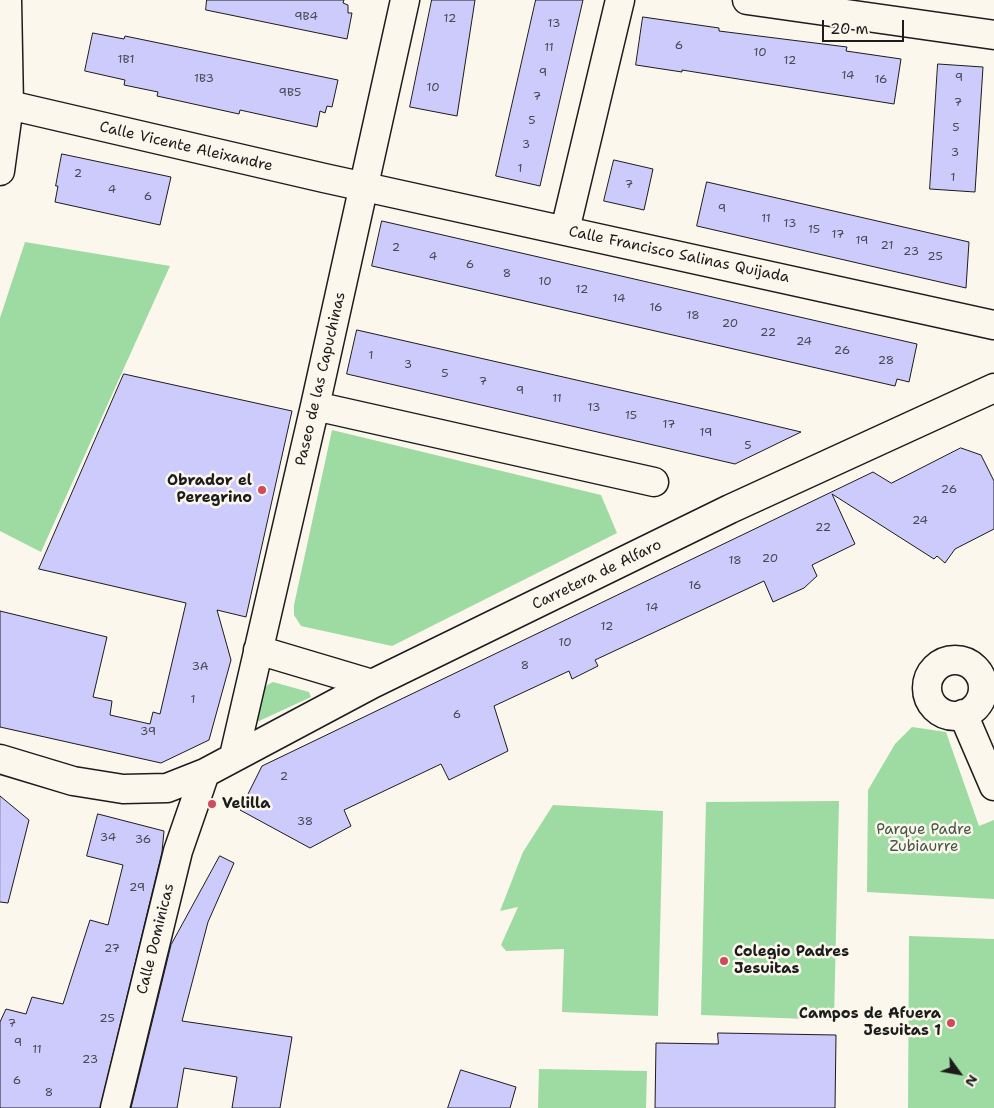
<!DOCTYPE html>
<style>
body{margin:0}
#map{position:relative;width:994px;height:1108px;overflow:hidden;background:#fbf7ec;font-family:"Shantell Sans",sans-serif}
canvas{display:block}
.north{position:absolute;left:934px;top:1048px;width:50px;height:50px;-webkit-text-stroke:4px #fbf7ec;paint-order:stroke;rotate:122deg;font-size:14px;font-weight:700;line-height:20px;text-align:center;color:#1c1c1c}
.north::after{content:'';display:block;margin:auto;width:18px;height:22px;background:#1c1c1c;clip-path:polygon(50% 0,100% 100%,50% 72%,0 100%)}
.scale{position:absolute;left:822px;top:20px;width:82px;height:22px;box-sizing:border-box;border:2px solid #1c1c1c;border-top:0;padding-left:6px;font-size:15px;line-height:18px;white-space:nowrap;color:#1c1c1c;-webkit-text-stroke:4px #fbf7ec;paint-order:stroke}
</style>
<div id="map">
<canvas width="994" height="1108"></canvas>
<div class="north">N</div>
<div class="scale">20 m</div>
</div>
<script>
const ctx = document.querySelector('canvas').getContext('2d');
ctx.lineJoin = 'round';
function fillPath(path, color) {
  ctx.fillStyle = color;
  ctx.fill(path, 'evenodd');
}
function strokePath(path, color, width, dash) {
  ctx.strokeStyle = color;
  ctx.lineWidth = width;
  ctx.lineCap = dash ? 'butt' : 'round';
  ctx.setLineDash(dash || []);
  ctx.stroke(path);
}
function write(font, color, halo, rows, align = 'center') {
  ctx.font = font + ' "Shantell Sans",sans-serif';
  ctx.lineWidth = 5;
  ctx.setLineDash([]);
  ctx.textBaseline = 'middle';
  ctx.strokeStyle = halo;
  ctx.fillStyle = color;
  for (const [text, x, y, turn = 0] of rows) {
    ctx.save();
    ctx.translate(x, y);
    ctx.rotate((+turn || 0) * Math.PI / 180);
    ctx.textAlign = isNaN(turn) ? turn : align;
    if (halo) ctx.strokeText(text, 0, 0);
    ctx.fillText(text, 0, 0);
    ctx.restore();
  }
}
fillPath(new Path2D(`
 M25,242L170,266L41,552L0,531V318Z
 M332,430L601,495L617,533L392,646L301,626L294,615V605Z
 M273,682L309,692L311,697L257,722C259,709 258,687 273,682Z
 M912,727L946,732L979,826L994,820V899L867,892L868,790L895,744Z
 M839,801L834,1020L701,1015L706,802Z
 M553,805L663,811L658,1016L562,1012L564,949L506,951L501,945L518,907L500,911L523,852Z
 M909,936L994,939V1108H908Z
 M539,1069L647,1071L646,1108H538Z`), '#9edba2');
const building = new Path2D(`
 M207,0H344L343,3L348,5V13H352L347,39L206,10Z
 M432,0H475L457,116L410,107Z
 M536,0H583L540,186L496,176Z
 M643,17L719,28V31L847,47L846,51L901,59L894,104L682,70V72L636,65Z
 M93,33L124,39L125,36L338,80L332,107L327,106L325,113L320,111L317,127L240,110L239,114L157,96L158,92L124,85L125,80L85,71Z
 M938,64L983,67L975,192L930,189Z
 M62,154L171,177L160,225L55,202L58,186H56Z
 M614,160L653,169L644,210L604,201Z
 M707,182L969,242L966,288L697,226Z
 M382,221L917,344L909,382L897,379L895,386L372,266Z
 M357,330L730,415L801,432L735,464L533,417L347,374Z
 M124,374L292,411L246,617L217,610L231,660L209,740L161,763L0,727V611L107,637L93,697L112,701L110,715L150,724L153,712L160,714L186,603L39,569Z
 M961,448L981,455L994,481V529L955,549L945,563L937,556L934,559L832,494L855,544L812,565L817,576L804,588L773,602L764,581L595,660L598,666L572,679L569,671L494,706L508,751L449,780L441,764L344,810L351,826L310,848L240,810L262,766L873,472L891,483Z
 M0,796L29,820L8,903L0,902Z
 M98,814L164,831L162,852L100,1108H0V1022L6,1009L26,1014L32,997L63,1004L90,920L108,925L123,865L87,856Z
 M220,856L234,863L208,922L182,1021L292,1037L280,1108H232L237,1077L184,1068L177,1108H131L171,945Z
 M718,1033L836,1035L835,1108H655L656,1043L718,1044Z
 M461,1070L516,1087L510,1108H448Z`);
fillPath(building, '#cdcafc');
strokePath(building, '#1c1c1c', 1);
const minor = new Path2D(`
 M747,0L994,35
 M9,105L324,178L994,325
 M0,171L9,105L7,0
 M565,230L620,0
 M315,406L654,482
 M258,650L372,684
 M927 688a28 28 0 1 1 56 0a28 28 0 1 1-56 0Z
 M963,714L994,786
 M234,756L315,406L405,0
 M0,759L73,781L123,789L167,788L205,773L372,684L730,509L994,388
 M115,1108L178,851L205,773`);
strokePath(minor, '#1c1c1c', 31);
strokePath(minor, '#fbf7ec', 28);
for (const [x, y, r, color] of [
 [262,490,5,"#d1495b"],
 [212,804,5,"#d1495b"],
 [724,961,5,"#d1495b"],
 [951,1023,5,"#d1495b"]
]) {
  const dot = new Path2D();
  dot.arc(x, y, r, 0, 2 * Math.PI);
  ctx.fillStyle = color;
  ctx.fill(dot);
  strokePath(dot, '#fbf7ec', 2);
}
write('12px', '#484854', null, [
 ["9B4",306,17],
 ["12",450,19],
 ["13",554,24],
 ["6",679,46],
 ["11",549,48],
 ["10",760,53],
 ["1B1",126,60],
 ["12",790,61],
 ["9",543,73],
 ["14",848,76],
 ["9",959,78],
 ["1B3",204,79],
 ["16",881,80],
 ["10",433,88],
 ["9B5",290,93],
 ["7",537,97],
 ["7",958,103],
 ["5",532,121],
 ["5",956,128],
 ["3",526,145],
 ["3",955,153],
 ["1",520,169],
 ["2",78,174],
 ["1",953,178],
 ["7",629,185],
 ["4",112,190],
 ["6",148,197],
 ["9",722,209],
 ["11",766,219],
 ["13",790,224],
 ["15",814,230],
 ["17",838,235],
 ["19",862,241],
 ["21",887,246],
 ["2",396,248],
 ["23",911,252],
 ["4",433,257],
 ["25",935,257],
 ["6",470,265],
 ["8",507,274],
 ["10",545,282],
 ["12",582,290],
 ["14",619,299],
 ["16",656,308],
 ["18",693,316],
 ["20",730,324],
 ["22",768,333],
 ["24",804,342],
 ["26",842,351],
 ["1",371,356],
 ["28",886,361],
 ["3",408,365],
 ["5",445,374],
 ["7",483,382],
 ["9",520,391],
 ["11",557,399],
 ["13",594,408],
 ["15",631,416],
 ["17",669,425],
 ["19",706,433],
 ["5",748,446],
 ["26",949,490],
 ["24",920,521],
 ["22",823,528],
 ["20",770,559],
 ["18",735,561],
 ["16",695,586],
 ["14",652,608],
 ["12",607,627],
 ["10",565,643],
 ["8",525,666],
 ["3A",200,667],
 ["1",193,700],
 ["6",457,715],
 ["39",148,732],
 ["2",284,777],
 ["38",305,822],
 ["34",108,838],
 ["36",143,840],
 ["29",137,888],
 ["27",112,949],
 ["25",107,1019],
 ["7",12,1024],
 ["9",18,1043],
 ["11",37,1050],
 ["23",90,1060],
 ["6",17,1081],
 ["8",49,1093]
]);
write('15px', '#1c1c1c', '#fbf7ec', [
 ["Calle Vicente Aleixandre",186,147,13],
 ["Calle Francisco Salinas Quijada",679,255,12],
 ["Paseo de las Capuchinas",321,379,-77],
 ["Carretera de Alfaro",597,575,-26],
 ["Calle Dominicas",156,939,-76]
]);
write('bold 15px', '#1c1c1c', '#fbf7ec', [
 ["Obrador el",252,481],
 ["Peregrino",252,498],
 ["Velilla",222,804,"left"],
 ["Colegio Padres",734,952,"left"],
 ["Jesuitas",734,969,"left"],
 ["Campos de Afuera",941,1014],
 ["Jesuitas 1",941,1031]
], 'right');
write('15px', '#435544', '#fbf7ec', [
 ["Parque Padre",924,830],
 ["Zubiaurre",924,847]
]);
</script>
